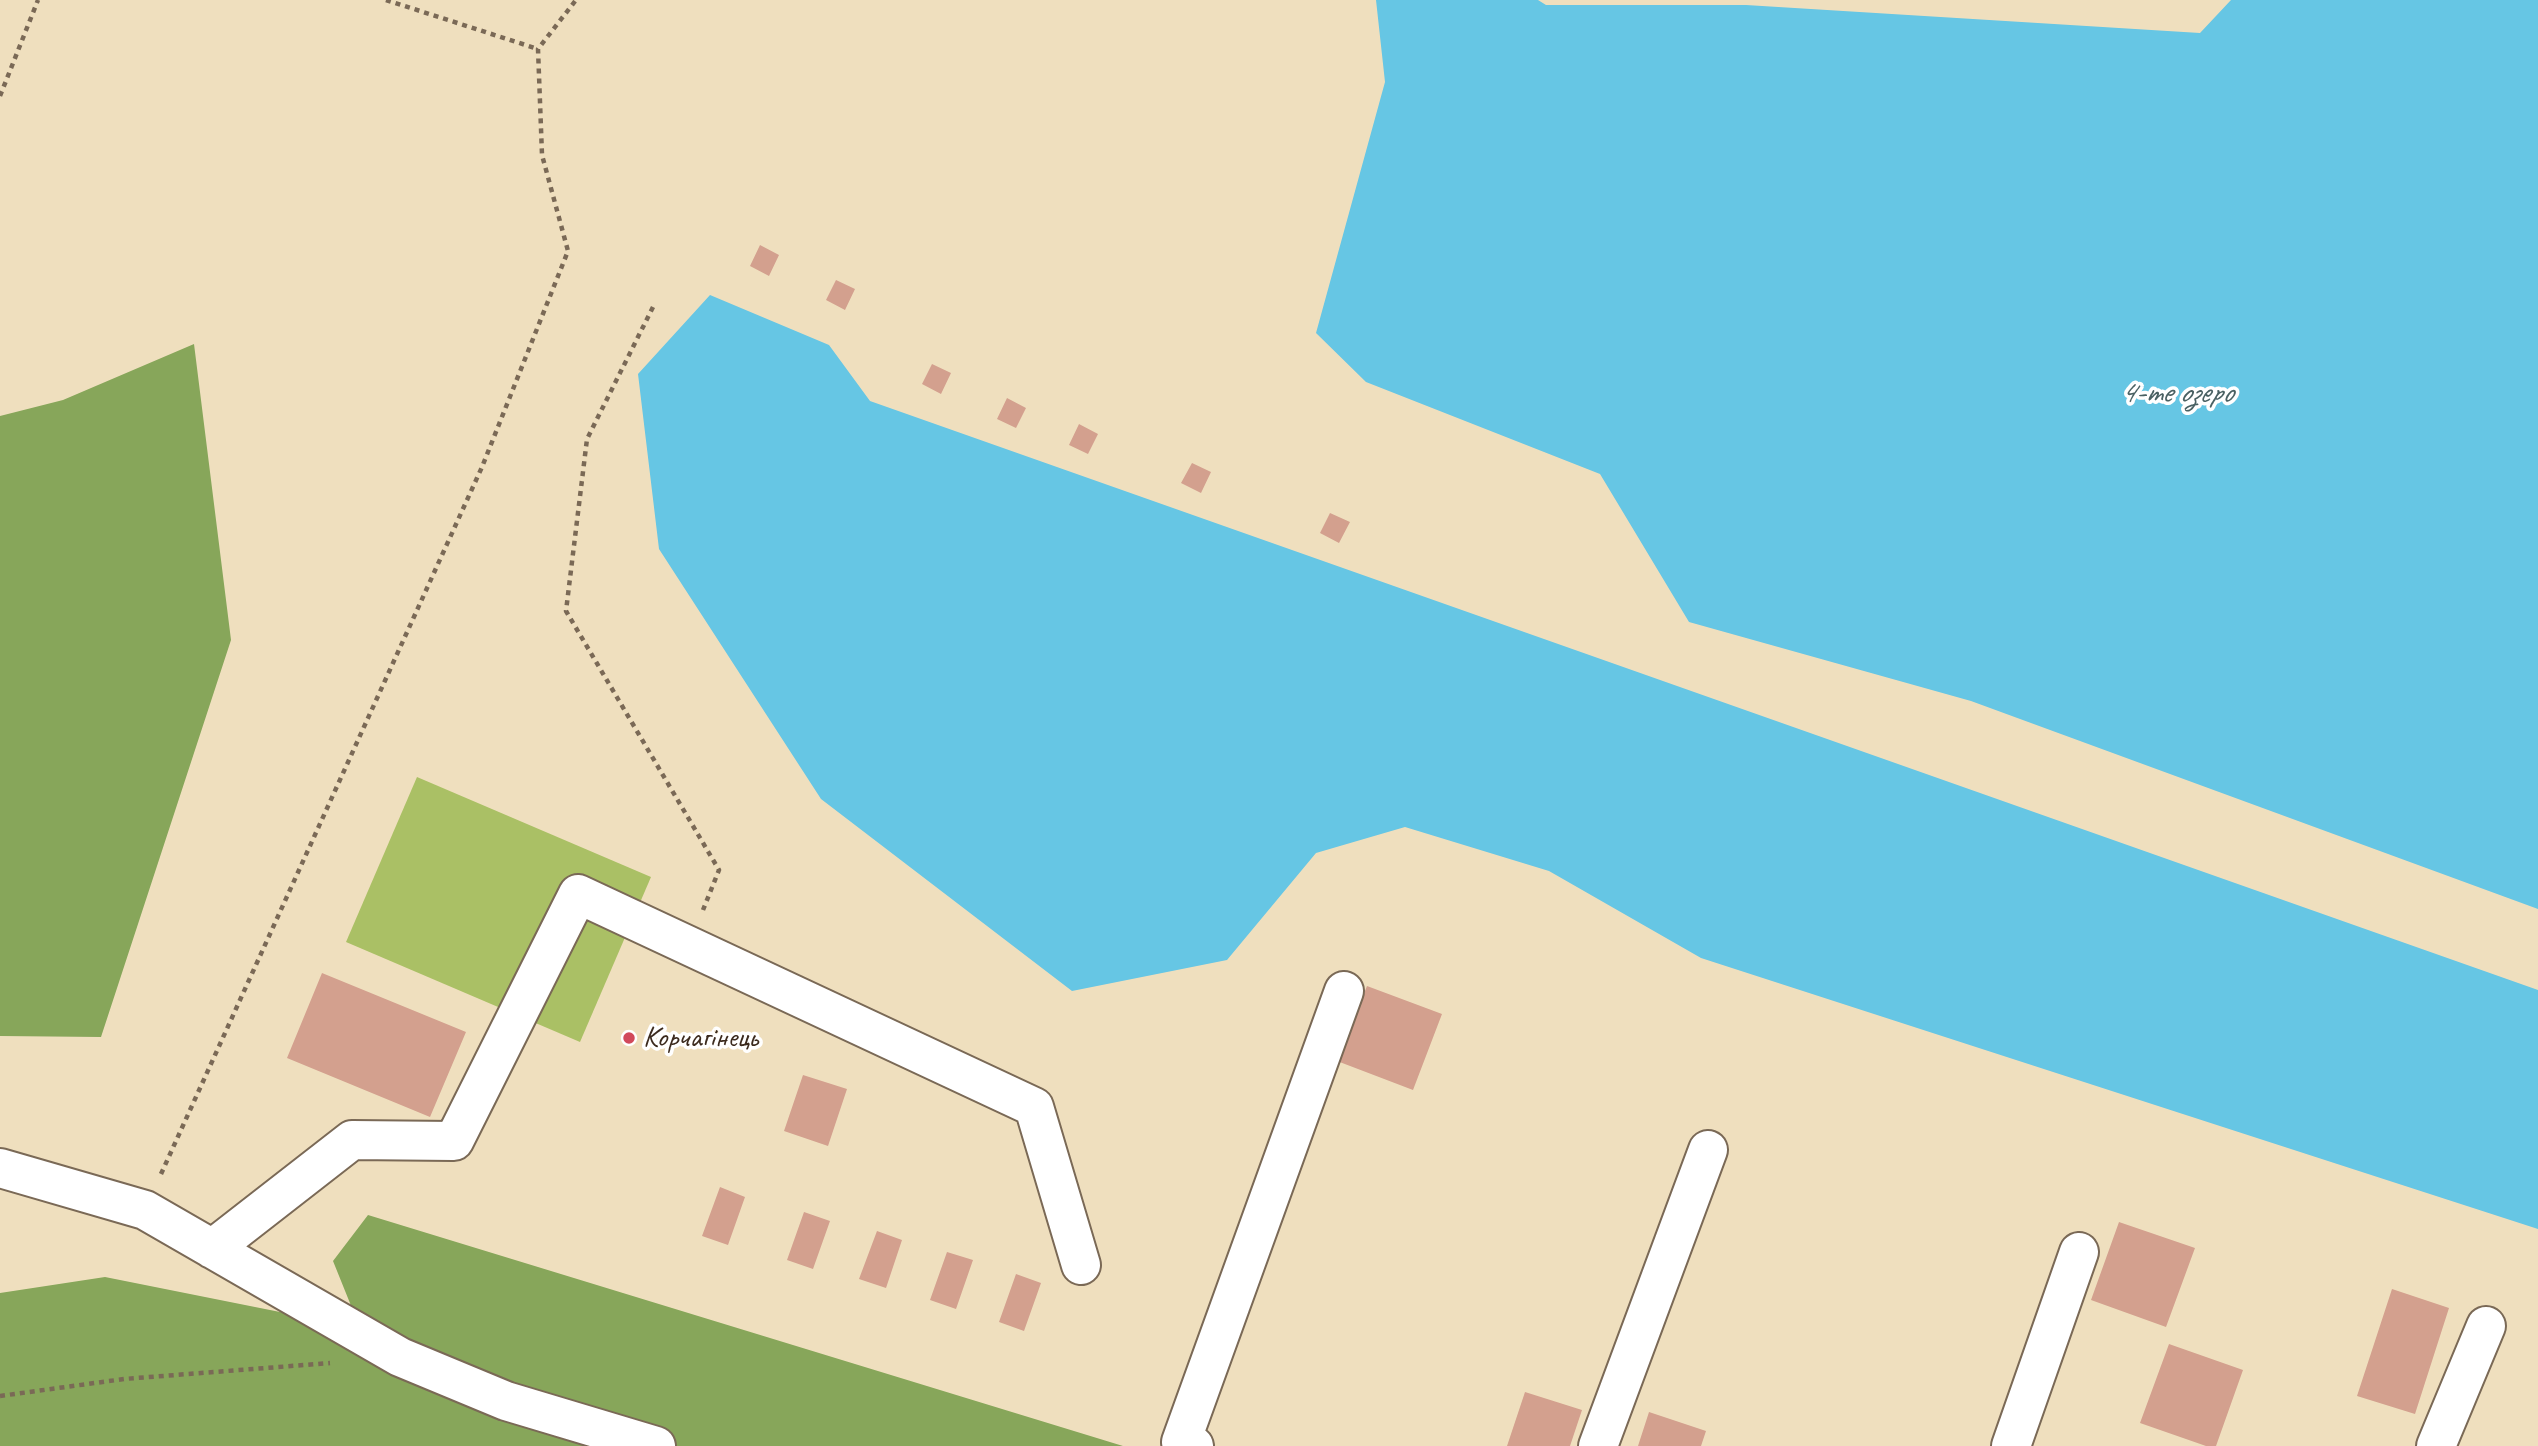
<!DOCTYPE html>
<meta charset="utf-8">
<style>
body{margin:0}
canvas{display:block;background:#efdfbe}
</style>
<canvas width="2538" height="1446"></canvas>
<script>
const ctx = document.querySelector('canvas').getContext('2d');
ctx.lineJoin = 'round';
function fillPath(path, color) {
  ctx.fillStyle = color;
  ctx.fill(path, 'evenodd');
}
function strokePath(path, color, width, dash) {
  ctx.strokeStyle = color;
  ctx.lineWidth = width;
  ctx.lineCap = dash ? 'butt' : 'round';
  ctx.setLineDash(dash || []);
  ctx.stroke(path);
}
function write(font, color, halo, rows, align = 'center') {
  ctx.font = font + ' Caveat,sans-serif';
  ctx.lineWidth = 7;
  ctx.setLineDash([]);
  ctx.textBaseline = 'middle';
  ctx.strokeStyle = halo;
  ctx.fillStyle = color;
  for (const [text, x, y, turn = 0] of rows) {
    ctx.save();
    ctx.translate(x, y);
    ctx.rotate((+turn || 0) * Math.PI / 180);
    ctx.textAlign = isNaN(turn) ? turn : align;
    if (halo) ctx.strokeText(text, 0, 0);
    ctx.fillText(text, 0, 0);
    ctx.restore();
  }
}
fillPath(new Path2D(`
 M417,777L651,877L580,1042L346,942Z`), '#aac065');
fillPath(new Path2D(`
 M194,344L231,640L101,1037L0,1036V416L63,400Z
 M368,1215L1123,1446H0V1293L105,1277L360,1328L333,1261Z`), '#87a65a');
fillPath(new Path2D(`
 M1376,0H1538L1546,5H1746L2200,33L2231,0H2538V909L1971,701L1689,622L1600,474L1366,382L1316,333L1385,82Z
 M710,295L829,345L870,401L2538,990V1229L1701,958L1549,871L1405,827L1316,853L1227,960L1072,991L821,799L659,549L638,374Z`), '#66c6e4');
fillPath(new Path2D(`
 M760,245L779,255L769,276L750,266Z
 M836,280L855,289L845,310L826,300Z
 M932,364L951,373L941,394L922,384Z
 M1007,398L1026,408L1016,428L997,419Z
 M1079,424L1098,434L1088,454L1069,445Z
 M1192,463L1211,472L1201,493L1181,483Z
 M1330,513L1350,522L1339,543L1320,533Z
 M322,973L466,1032L430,1117L287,1058Z
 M1367,986L1442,1014L1413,1090L1337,1061Z
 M803,1075L847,1089L828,1146L784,1131Z
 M720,1187L745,1197L728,1245L702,1236Z
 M804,1212L830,1221L813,1269L787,1260Z
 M2119,1222L2195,1248L2166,1327L2091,1300Z
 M877,1231L902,1240L886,1288L859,1279Z
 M947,1252L973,1260L956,1309L930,1300Z
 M1016,1274L1041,1283L1024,1331L999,1322Z
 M2392,1289L2449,1308L2415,1414L2357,1396Z
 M2169,1344L2243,1370L2216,1446H2206L2140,1423Z
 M1525,1392L1582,1410L1570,1446H1507Z
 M1649,1412L1706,1431L1701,1446H1638Z`), '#d3a08e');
const minor = new Path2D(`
 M0,1168L145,1210L400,1357L506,1401L656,1446
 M212,1249L352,1140L454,1141L578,894L1034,1107L1081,1265
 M1194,1446L1181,1442L1344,991
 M1598,1446L1708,1150
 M2011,1446L2079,1252
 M2436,1446L2486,1326`);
strokePath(minor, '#7a6956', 42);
strokePath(new Path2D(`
 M386,0L538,49
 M0,96L38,0
 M653,307L587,439L566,611L719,870L703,910
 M161,1174L482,467L568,251L542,155L538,49L576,0
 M0,1396L124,1379L330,1363`), '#7a6956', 4.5, [5, 5]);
strokePath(minor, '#fff', 38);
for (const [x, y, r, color] of [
 [629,1038,7,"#d1495b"]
]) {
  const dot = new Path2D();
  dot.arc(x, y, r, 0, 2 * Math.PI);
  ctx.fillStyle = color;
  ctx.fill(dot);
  strokePath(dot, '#fff', 2.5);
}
write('30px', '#3b2a1e', '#fff', [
 ["Корчагінець",643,1038]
], 'left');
write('italic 32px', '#4a6163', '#fff', [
 ["4-те озеро",2176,394]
]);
</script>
